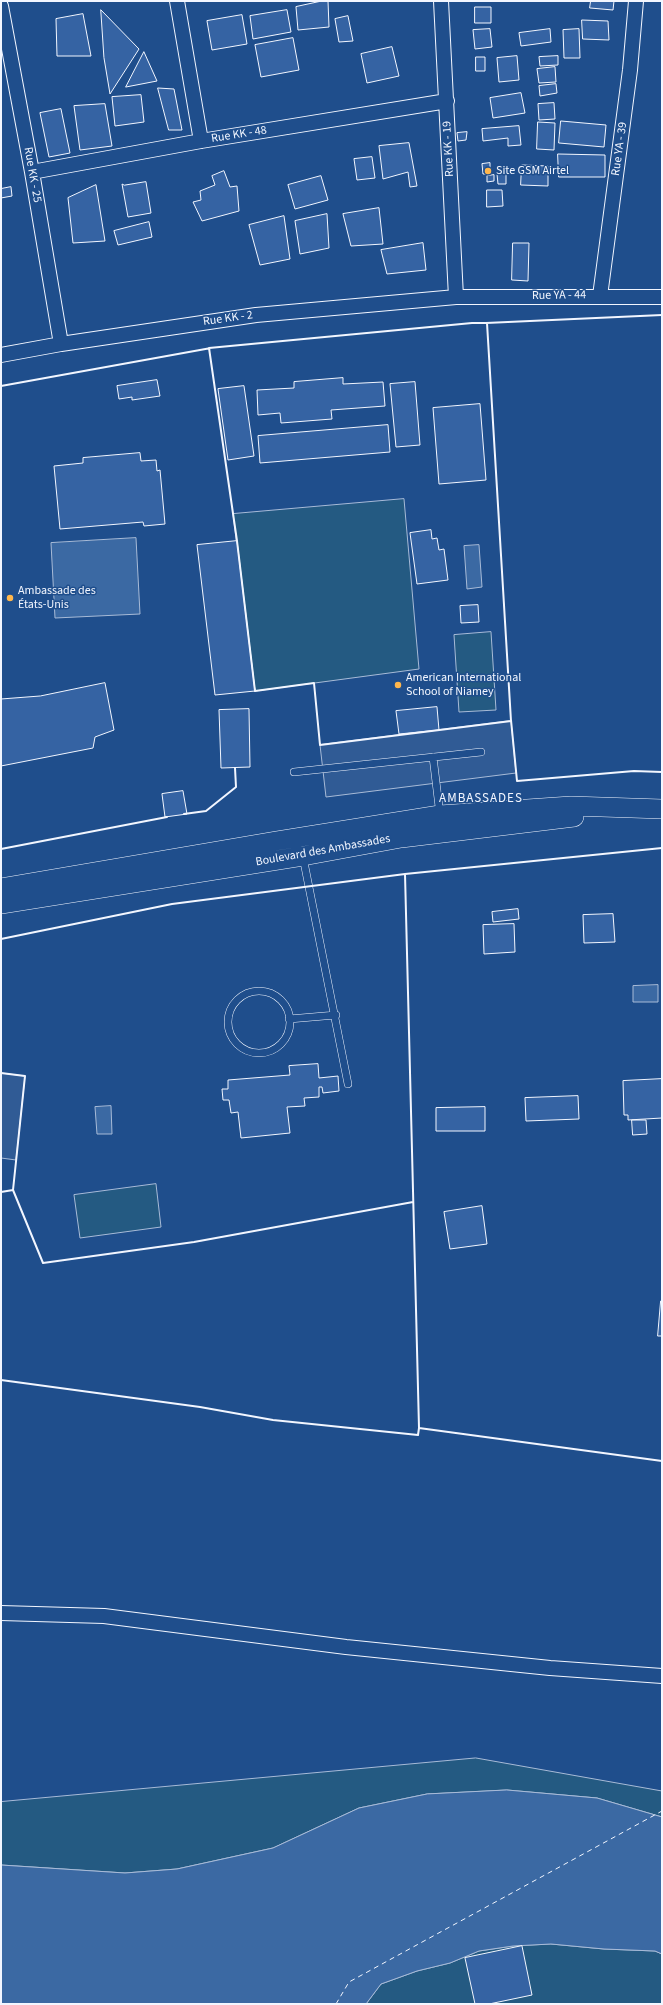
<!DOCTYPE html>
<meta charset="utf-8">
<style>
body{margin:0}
#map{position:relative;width:663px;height:2005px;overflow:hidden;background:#1f4e8c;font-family:"Source Sans 3",sans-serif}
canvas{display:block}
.frame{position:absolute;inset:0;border:2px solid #f2f6ff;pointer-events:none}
</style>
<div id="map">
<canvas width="663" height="2005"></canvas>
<div class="frame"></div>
</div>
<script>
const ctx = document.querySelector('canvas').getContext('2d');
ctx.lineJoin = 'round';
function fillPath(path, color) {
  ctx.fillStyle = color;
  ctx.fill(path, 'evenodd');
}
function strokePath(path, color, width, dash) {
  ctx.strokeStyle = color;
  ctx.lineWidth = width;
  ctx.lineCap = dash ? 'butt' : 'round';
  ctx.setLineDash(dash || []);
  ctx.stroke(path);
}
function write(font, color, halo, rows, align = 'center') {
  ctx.font = font + ' "Source Sans 3",sans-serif';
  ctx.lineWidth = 3;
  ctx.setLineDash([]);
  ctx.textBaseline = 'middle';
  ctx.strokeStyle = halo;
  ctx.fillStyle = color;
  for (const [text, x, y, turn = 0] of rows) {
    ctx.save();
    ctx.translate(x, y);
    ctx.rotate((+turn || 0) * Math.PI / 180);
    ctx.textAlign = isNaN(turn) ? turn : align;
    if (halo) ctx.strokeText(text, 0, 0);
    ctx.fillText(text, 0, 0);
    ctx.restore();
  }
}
const green = new Path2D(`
 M404,499L419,669L255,691L233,514Z
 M491,632L496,710L459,712L454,635Z
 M156,1184L161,1227L80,1238L74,1195Z
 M476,1758L662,1791V1817L597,1798L507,1790L427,1794L359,1808L273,1848L177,1869L125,1873L1,1865V1802Z
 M551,1944L604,1949L655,1951L662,1954V2004H366L381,1984L417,1971L450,1963L479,1951L513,1946Z`);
fillPath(green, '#245a82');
strokePath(green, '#a8bbd7', 1);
const parking = new Path2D(`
 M511,721L516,773L326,797L320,745Z
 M1,1073L25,1076L16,1160L1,1158Z`);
fillPath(parking, '#305b95');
strokePath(parking, '#a8bbd7', 1);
const water = new Path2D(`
 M136,538L140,614L55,618L51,543Z
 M479,545L482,587L467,589L464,546Z
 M658,985V1002H633V986Z
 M111,1106L112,1134H97L95,1107Z
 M507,1790L597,1798L662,1817V1954L655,1951L604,1949L551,1944L513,1946L479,1951L450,1963L417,1971L381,1984L366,2004H1V1865L125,1873L177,1869L273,1848L359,1808L427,1794Z`);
fillPath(water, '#3b69a3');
strokePath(water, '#a8bbd7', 1);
strokePath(new Path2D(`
 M336,2004L349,1982L662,1811`), '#f2f6ff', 1, [5, 4]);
const building = new Path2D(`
 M322,1H328L329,27L298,30L296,7Z
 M591,1H614L613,10L590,8Z
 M475,7H491V23H475Z
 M101,10L139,49L110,94L104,58Z
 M287,10L291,32L253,39L250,16Z
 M83,14L91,56H57L56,19Z
 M242,15L247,44L212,50L207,21Z
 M348,16L353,41L339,42L335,19Z
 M582,20L608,21L609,40L583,39Z
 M490,29L492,47L475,49L473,30Z
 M550,29L551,42L521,46L519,33Z
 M579,29L580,58H564L563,30Z
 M293,38L299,70L261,77L255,45Z
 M392,47L399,76L367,83L361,54Z
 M144,52L157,81L126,87Z
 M517,56L519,80L499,82L497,58Z
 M558,56V65L540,66L539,57Z
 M476,57H485V71H476Z
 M555,67L556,82L539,83L537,69Z
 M556,84L557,93L540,96L539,86Z
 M158,88L174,89L182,130H169Z
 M521,93L525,113L493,118L490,98Z
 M141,95L144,122L115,126L112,97Z
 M554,103L555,119L539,120L538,104Z
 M105,104L112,146L80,150L74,106Z
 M61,109L70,153L49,157L40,113Z
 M561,121L606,125L604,147L559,143Z
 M538,122L555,123L554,150L537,149Z
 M519,126L521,145L508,146V138L483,141L482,129Z
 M467,132L466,140L458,141L457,133Z
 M409,143L417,186L410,187L408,172L383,179L379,146Z
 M558,154L605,155V177H559Z
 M372,157L375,178L357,180L354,159Z
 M490,163V174H483L482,164Z
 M522,165L548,166V186L521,185Z
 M224,171L230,187L237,186L239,211L202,221L193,202L201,200L200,191L215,185L212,176Z
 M506,173V184H498L497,174Z
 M494,175V181L487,182V176Z
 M321,176L328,200L295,209L288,185Z
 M146,182L151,213L128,217L122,184L124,185Z
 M96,185L105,241L73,243L68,198Z
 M11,187L12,196L1,198V189Z
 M487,190H502L503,206L487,207Z
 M379,208L383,244L351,246L343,214Z
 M327,214L329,248L300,254L295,221Z
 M284,216L290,259L260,265L249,225Z
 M149,222L152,237L118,245L114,231Z
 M423,243L426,270L387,274L381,250Z
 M513,243H529L528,281L512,280Z
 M343,378V384L383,382L385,406L331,410L332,419L281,423L280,413L258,415L257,390L294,388V382Z
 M157,380L160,396L132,400V397L119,399L117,386Z
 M415,382L420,445L396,447L390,384Z
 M244,386L254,456L228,460L218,389Z
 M480,404L486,480L439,484L433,408Z
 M388,425L390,452L260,463L258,436Z
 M140,453L141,461L156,460L157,471L160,470L165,524L144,526L143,522L60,529L54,466L83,463V458Z
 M431,530L432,539L437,538L439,550L444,549L448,580L417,584L410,533Z
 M237,541L255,691L215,695L197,545Z
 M478,605L479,622L461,623L460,606Z
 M105,683L114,730L95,737L93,748L1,766V699L40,696Z
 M437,707L439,730L399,734L396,711Z
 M249,709L250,767L221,768L219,710Z
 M183,791L187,814L165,817L162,794Z
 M518,909L519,919L493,922L492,912Z
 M613,914L615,942L584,943L583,915Z
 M514,924L515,952L484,954L483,925Z
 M318,1064L319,1078L338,1076L339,1091L323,1093L322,1087H319V1097L304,1098L305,1106L287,1107L290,1133L241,1138L238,1112L231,1113L229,1100H223L222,1089H228V1080L290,1075L289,1066Z
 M662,1079V1118L628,1120V1115H624L623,1081Z
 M578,1096L579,1119L526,1121L525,1098Z
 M485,1107V1131H436V1108Z
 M632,1120H646L647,1134L633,1135Z
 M482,1206L487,1244L450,1249L444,1212Z
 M661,1301H662V1336H658Z
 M522,1946L532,1995L489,2004H475L465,1958Z`);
fillPath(building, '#3563a3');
strokePath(building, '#f2f6ff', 1);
const lane = new Path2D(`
 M433,757L440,815
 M294,772L481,752
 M303,857L348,1084
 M228 1022a31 31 0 1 1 62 0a31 31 0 1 1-62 0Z
 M289,1019L336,1015`);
const street = new Path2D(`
 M177,1L201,141
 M441,1L456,297
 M1,6L32,172L61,344
 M32,172L201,141L447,101
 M600,296L630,70L636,1
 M1,355L61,344L256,315L456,297H662
 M1,1613L104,1616L346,1647L550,1668L662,1676`);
const secondary = new Path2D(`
 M1,888L276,841L440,815L571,806L662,809
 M1,904L303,856L401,838L574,817`);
strokePath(lane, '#f2f6ff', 8);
strokePath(street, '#f2f6ff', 16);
strokePath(secondary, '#f2f6ff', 20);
strokePath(lane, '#1f4e8c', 7);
strokePath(street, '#1f4e8c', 14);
strokePath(secondary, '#1f4e8c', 19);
strokePath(new Path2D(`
 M472,323H487L511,721L320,745L314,683L255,691L237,541L209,348Z
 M486,323L662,315
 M1,386L211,348
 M511,720L517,781L634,771L662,772
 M184,814L206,811L236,787L235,768
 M1,849L167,817
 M405,874L419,1428L662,1461
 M1,939L172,904L405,874L662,848
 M1,1073L25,1076L13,1190L43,1263L194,1242L413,1202
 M1,1192L13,1190
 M1,1380L200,1407L273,1420L418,1435L419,1428`), '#f2f6ff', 2);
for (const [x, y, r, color] of [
 [488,171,4,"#ffb74d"],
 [10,598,4,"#ffb74d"],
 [398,685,4,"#ffb74d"]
]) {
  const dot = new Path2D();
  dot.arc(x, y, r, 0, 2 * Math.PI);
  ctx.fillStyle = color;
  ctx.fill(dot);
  strokePath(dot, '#1f4e8c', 1.5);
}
write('12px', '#f2f6ff', '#1f4e8c', [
 ["Rue KK - 48",239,135,-9],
 ["Rue KK - 19",449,149,-93],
 ["Rue YA - 39",620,149,-82],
 ["Rue KK - 25",32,175,80],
 ["Rue YA - 44",559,296,-1],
 ["Rue KK - 2",228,319,-8],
 ["Boulevard des Ambassades",323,851,-10]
]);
write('12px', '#f2f6ff', '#1f4e8c', [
 ["Site GSM Airtel",496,171],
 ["Ambassade des",18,591],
 ["États-Unis",18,605],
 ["American International",406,678],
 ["School of Niamey",406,692]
], 'left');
ctx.letterSpacing = '1px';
write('13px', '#f2f6ff', '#1f4e8c', [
 ["AMBASSADES",481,799]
]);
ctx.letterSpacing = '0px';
</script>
